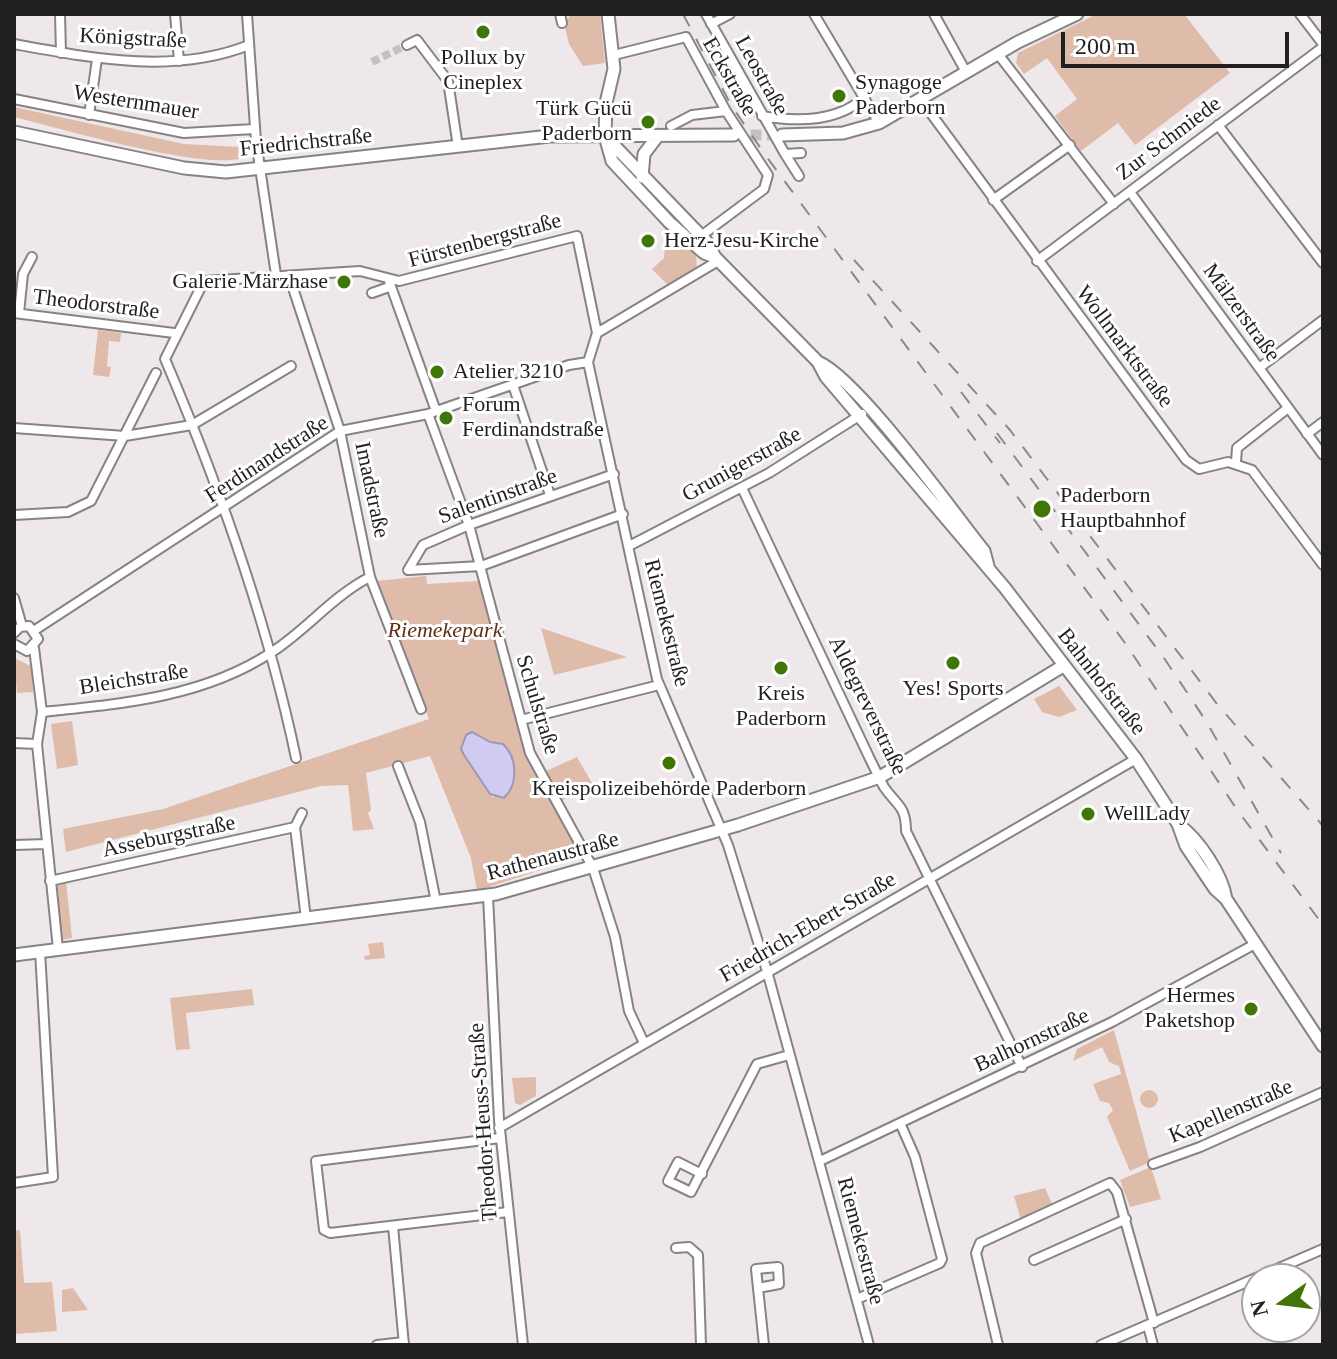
<!DOCTYPE html>
<meta charset="utf-8">
<style>
body{margin:0}
#map{position:relative;width:1337px;height:1359px;overflow:hidden;background:#eee8eb;font-family:Georgia,serif}
canvas{display:block}
.frame{position:absolute;inset:0;border:16px solid #211f20;pointer-events:none}
.north{position:absolute;left:1241px;top:1263px;width:80px;height:80px;box-sizing:border-box;background:#fff;border:2px solid #a6a5a6;border-radius:50%;rotate:256deg;font-size:22px;font-weight:700;line-height:32px;text-align:center;color:#211f20}
.north::after{content:'';display:block;margin:auto;width:28px;height:36px;background:#3f7607;clip-path:polygon(50% 0,100% 100%,50% 72%,0 100%)}
.scale{position:absolute;left:1061px;top:32px;width:228px;height:36px;box-sizing:border-box;border:4px solid #211f20;border-top:0;padding-left:10px;font-size:24px;line-height:28px;white-space:nowrap;color:#211f20;-webkit-text-stroke:6px #fff;paint-order:stroke}
</style>
<div id="map">
<canvas width="1337" height="1359"></canvas>
<div class="frame"></div>
<div class="north">N</div>
<div class="scale">200 m</div>
</div>
<script>
const ctx = document.querySelector('canvas').getContext('2d');
ctx.lineJoin = 'round';
function fillPath(path, color) {
  ctx.fillStyle = color;
  ctx.fill(path, 'evenodd');
}
function strokePath(path, color, width, dash) {
  ctx.strokeStyle = color;
  ctx.lineWidth = width;
  ctx.lineCap = dash ? 'butt' : 'round';
  ctx.setLineDash(dash || []);
  ctx.stroke(path);
}
function write(font, color, halo, rows, align = 'center') {
  ctx.font = font + ' Georgia,serif';
  ctx.lineWidth = 6;
  ctx.setLineDash([]);
  ctx.textBaseline = 'middle';
  ctx.strokeStyle = halo;
  ctx.fillStyle = color;
  for (const [text, x, y, turn = 0] of rows) {
    ctx.save();
    ctx.translate(x, y);
    ctx.rotate((+turn || 0) * Math.PI / 180);
    ctx.textAlign = isNaN(turn) ? turn : align;
    if (halo) ctx.strokeText(text, 0, 0);
    ctx.fillText(text, 0, 0);
    ctx.restore();
  }
}
fillPath(new Path2D(`
 M569,14H600L605,63L583,66L569,44L563,19L569,18Z
 M1097,14H1184L1230,73L1135,145L1118,123L1081,151L1055,116L1077,99L1047,58L1024,74L1016,63L1018,53Z
 M14,107L184,144L238,147L239,159C196,168 62,129 14,117Z
 M655,217L696,255L697,269L667,284L652,269L664,258L665,246L671,237Z
 M98,330L121,333L120,342L109,341L107,366L111,367L109,377L93,375Z
 M426,576L427,584L479,581L527,754L580,857L477,891L471,858L430,756L366,773L371,810L368,813L374,829L353,831L348,785L321,786L66,852L63,829L163,809L429,719L376,581ZM466,735L490,743L512,781V787L493,797L490,794L462,749Z
 M541,628L627,657L554,675Z
 M14,658L31,666L33,692L17,693Z
 M1059,686L1077,710L1059,717L1042,712L1034,699Z
 M72,721L78,765L57,769L51,724Z
 M577,757L592,783L563,800L546,771Z
 M66,881L72,938L61,940L55,887Z
 M383,942L385,958L365,960L364,956L370,955L368,944Z
 M252,989L254,1005L186,1013L190,1049L176,1050L170,998Z
 M1114,1030L1150,1162L1130,1171L1107,1117L1113,1110L1109,1103L1100,1101L1093,1084L1121,1074L1119,1066L1109,1062L1102,1047L1073,1061L1077,1049Z
 M536,1077V1096L520,1105L515,1103L512,1078Z
 M1140 1099a9 9 0 1 1 18 0a9 9 0 1 1-18 0Z
 M1151,1167L1161,1199L1130,1207L1120,1180Z
 M1045,1188L1053,1206L1021,1220L1014,1196Z
 M20,1230L24,1283L52,1282L57,1331L14,1334V1231Z
 M73,1288L88,1310L62,1312V1290Z`), '#dfbbaa');
const water = new Path2D(`
 M472,732L490,742L503,744C518,758 518,785 504,798L490,794L464,755L461,749L466,735Z`);
fillPath(water, '#d0ccf1');
strokePath(water, '#9c98b2', 2);
strokePath(new Path2D(`
 M372,62L407,45`), '#c5c0c2', 8, [8, 4]);
strokePath(new Path2D(`
 M734,135H782`), '#c5c0c2', 11, [11, 5.5]);
const street = new Path2D(`
 M60,14L61,53
 M175,14L179,61
 M247,14L256,141L276,275
 M560,14L562,23
 M706,14L785,154L801,153
 M814,14L879,123
 M934,14L966,72
 M1300,14L1323,44
 M711,24L730,14
 M14,44C91,58 174,75 249,45
 M407,45L417,40L448,81L458,147
 M998,54L1114,204
 M614,55L686,37L726,111L768,175L764,189L701,236
 M14,99L184,133L254,129
 M921,100L1186,460L1199,469L1228,462L1252,470L1323,565
 M89,115L97,59
 M762,116C797,122 838,122 865,97
 M1218,125L1323,263
 M671,126L692,115L726,111
 M785,154L799,176
 M1130,192L1323,455
 M993,200L1070,145
 M1037,261L1323,47
 M289,276L340,431L370,577L421,709
 M389,281L436,411
 M372,293L389,287
 M14,313L174,333
 M19,313L23,274L32,257
 M597,333L718,261
 M1259,368L1323,320
 M513,385L550,495
 M428,414L469,525L530,753L593,868L615,937L629,1011L644,1043
 M14,428L125,436L192,425L291,366
 M1307,434L1323,422
 M1236,462L1237,448L1288,408
 M614,474L469,525L423,545L408,570L481,566L623,514
 M742,488L869,757C874,767 879,778 884,787C896,805 906,805 906,831L1022,1067
 M14,515L68,512L91,501L156,373
 M629,546L769,473L862,414
 M14,598L22,626
 M35,630L340,431L428,414L569,365L588,362
 M14,633L20,627L29,626L38,639L27,651L14,644
 M34,648L42,712L37,744L58,949
 M42,712C122,704 204,697 272,652C306,630 334,595 370,577
 M521,720L659,685
 M14,743L37,744
 M296,758C267,620 220,488 165,359L204,281L360,271L399,281L577,236L597,333L588,362L657,679L728,845L767,971L869,1345
 M398,766L420,822L436,902
 M302,813L295,827L306,919
 M14,845L47,844
 M50,881L295,827
 M488,896L499,1120L523,1345
 M499,1128L1136,759
 M500,1138L316,1161L324,1230L330,1233L508,1212
 M820,1161L1112,1022L1255,944
 M1153,1164L1200,1147L1323,1092
 M702,1174L678,1162L668,1181L691,1192L757,1064L789,1055
 M14,1183L53,1177L40,951
 M393,1226L404,1345
 M676,1248L689,1247L698,1255L701,1345
 M1034,1260L1126,1219
 M758,1288L779,1284L778,1267L756,1269L764,1345
 M857,1299L940,1263L942,1259L915,1157L900,1123
 M1148,1326L1153,1345
 M377,1345L404,1342
 M998,1345L976,1253L980,1243L1110,1183L1117,1192L1154,1323
 M1101,1345L1323,1249`);
const secondary = new Path2D(`
 M608,14L614,69L606,103L605,136L612,161L669,222L704,253L715,257
 M14,132L184,168L226,172L550,136L734,135
 M782,135L843,133L879,123L1018,42L1077,14
 M605,136L706,241L715,257L818,362L826,377L1005,588L1136,759L1178,824L1186,846L1215,889L1226,899L1323,1046
 M642,177L644,154L657,137
 M818,362C858,379 952,511 984,551L988,566
 M1179,825C1199,840 1222,874 1226,899
 M14,955L496,894L738,825L880,777L1063,666`);
strokePath(street, '#878284', 12);
strokePath(secondary, '#878284', 15);
strokePath(street, '#fff', 8);
strokePath(secondary, '#fff', 11);
strokePath(new Path2D(`
 M683,14L731,105L766,156L1125,643L1238,811L1323,925
 M854,260L1010,430L1217,704L1323,826
 M961,392L1000,443
 M997,433L1166,661L1206,721L1281,853`), '#8c888a', 2, [14, 14]);
for (const [x, y, r, color] of [
 [483,32,8,"#3f7607"],
 [839,96,8,"#3f7607"],
 [648,122,8,"#3f7607"],
 [648,241,8,"#3f7607"],
 [344,282,8,"#3f7607"],
 [437,372,8,"#3f7607"],
 [446,418,8,"#3f7607"],
 [1042,509,10,"#3f7607"],
 [953,663,8,"#3f7607"],
 [781,668,8,"#3f7607"],
 [669,763,8,"#3f7607"],
 [1088,814,8,"#3f7607"],
 [1251,1009,8,"#3f7607"]
]) {
  const dot = new Path2D();
  dot.arc(x, y, r, 0, 2 * Math.PI);
  ctx.fillStyle = color;
  ctx.fill(dot);
  strokePath(dot, '#fff', 3);
}
write('22px', '#211f20', '#fff', [
 ["Königstraße",133,39,3],
 ["Leostraße",761,76,61],
 ["Eckstraße",729,77,60],
 ["Westernmauer",136,103,9],
 ["Zur Schmiede",1169,139,-37],
 ["Friedrichstraße",306,143,-6],
 ["Fürstenbergstraße",485,241,-15],
 ["Theodorstraße",96,305,7],
 ["Mälzerstraße",1241,313,54],
 ["Wollmarktstraße",1124,347,53],
 ["Ferdinandstraße",267,460,-33],
 ["Grunigerstraße",742,465,-29],
 ["Imadstraße",371,490,78],
 ["Salentinstraße",498,497,-20],
 ["Riemekestraße",666,623,76],
 ["Bleichstraße",134,680,-9],
 ["Bahnhofstraße",1101,682,52],
 ["Schulstraße",537,705,73],
 ["Aldegreverstraße",867,706,64],
 ["Asseburgstraße",169,837,-12],
 ["Rathenaustraße",553,857,-15],
 ["Friedrich-Ebert-Straße",808,928,-30],
 ["Balhornstraße",1032,1041,-25],
 ["Kapellenstraße",1231,1112,-23],
 ["Theodor-Heuss-Straße",484,1122,-94],
 ["Riemekestraße",860,1241,75]
]);
write('22px', '#211f20', '#fff', [
 ["Pollux by",483,58,"center"],
 ["Cineplex",483,83,"center"],
 ["Synagoge",855,83],
 ["Paderborn",855,108],
 ["Türk Gücü",632,109,"right"],
 ["Paderborn",632,134,"right"],
 ["Herz-Jesu-Kirche",664,241],
 ["Galerie Märzhase",328,282,"right"],
 ["Atelier 3210",453,372],
 ["Forum",462,405],
 ["Ferdinandstraße",462,430],
 ["Paderborn",1060,496],
 ["Hauptbahnhof",1060,521],
 ["Yes! Sports",953,689,"center"],
 ["Kreis",781,694,"center"],
 ["Paderborn",781,719,"center"],
 ["Kreispolizeibehörde Paderborn",669,789,"center"],
 ["WellLady",1104,814],
 ["Hermes",1235,996,"right"],
 ["Paketshop",1235,1021,"right"]
], 'left');
write('italic 22px', '#602f14', '#fff', [
 ["Riemekepark",445,631]
]);
</script>
